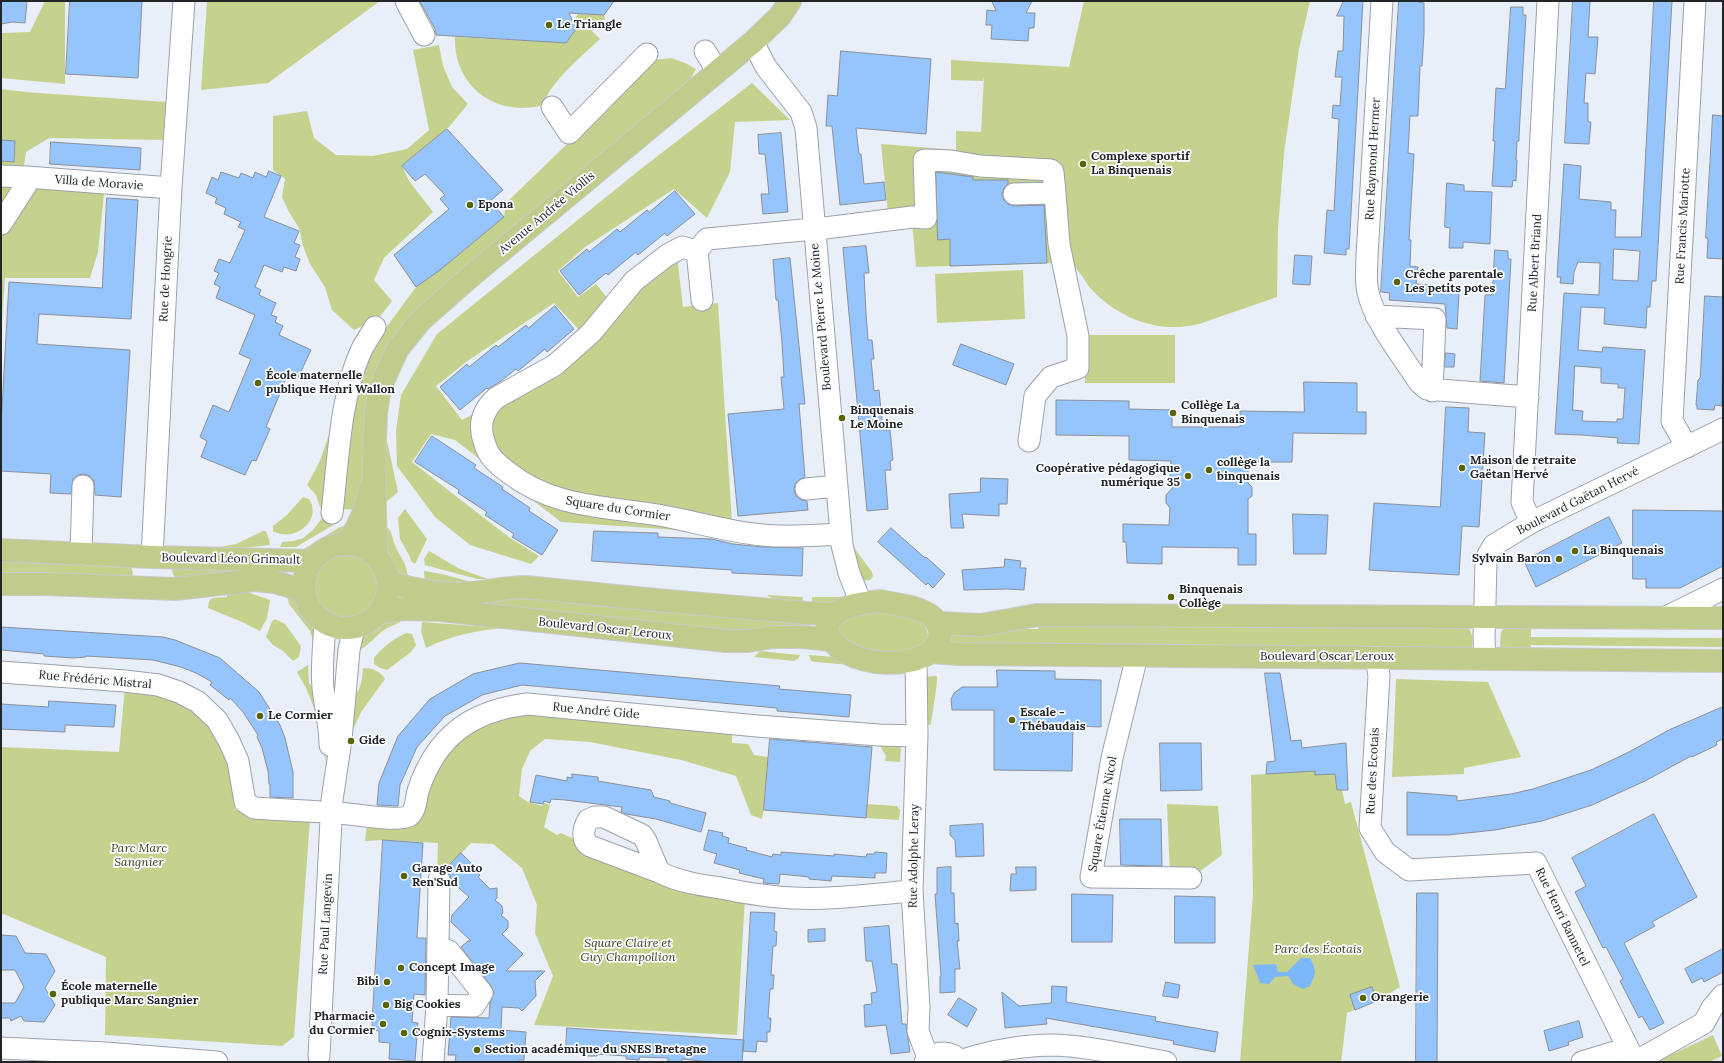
<!DOCTYPE html>
<meta charset="utf-8">
<style>
body{margin:0}
#map{position:relative;width:1724px;height:1063px;overflow:hidden;background:#e8eff8;font-family:Lora,serif}
canvas{display:block}
.frame{position:absolute;inset:0;border:2px solid #222528;pointer-events:none}
</style>
<div id="map">
<canvas width="1724" height="1063"></canvas>
<div class="frame"></div>
</div>
<script>
const ctx = document.querySelector('canvas').getContext('2d');
ctx.lineJoin = 'round';
function fillPath(path, color) {
  ctx.fillStyle = color;
  ctx.fill(path, 'evenodd');
}
function strokePath(path, color, width, dash) {
  ctx.strokeStyle = color;
  ctx.lineWidth = width;
  ctx.lineCap = dash ? 'butt' : 'round';
  ctx.setLineDash(dash || []);
  ctx.stroke(path);
}
function write(font, color, halo, rows, align = 'center') {
  ctx.font = font + ' Lora,serif';
  ctx.lineWidth = 3.5;
  ctx.setLineDash([]);
  ctx.textBaseline = 'middle';
  ctx.strokeStyle = halo;
  ctx.fillStyle = color;
  for (const [text, x, y, turn = 0] of rows) {
    ctx.save();
    ctx.translate(x, y);
    ctx.rotate((+turn || 0) * Math.PI / 180);
    ctx.textAlign = isNaN(turn) ? turn : align;
    if (halo) ctx.strokeText(text, 0, 0);
    ctx.fillText(text, 0, 0);
    ctx.restore();
  }
}
fillPath(new Path2D(`
 M45,1H65V84L1,78V33L30,32Z
 M207,1H380L268,83L201,90Z
 M1084,1H1310L1299,49L1284,153L1278,229L1277,297L1199,324C1159,334 1120,319 1092,290C1087,285 1080,271 1075,268C1070,265 1060,265 1054,263L916,267L911,210L888,213L881,144L956,150V131L981,132L984,77L983,81L951,80V60L1069,67Z
 M578,14L604,15L605,19L592,31L600,39C582,56 550,82 543,105C496,118 453,86 455,37L566,43L576,29L573,22Z
 M439,45L443,66L452,87L468,104L449,127L402,166L409,181L433,212L384,258L374,280L392,301L378,319L354,330L332,310L325,287L310,264L303,246L299,228L289,212L282,197L285,179L273,170V116L307,111L314,138L336,155L373,156L407,149L429,130L413,50Z
 M671,58L685,63L696,69L691,78L522,222L390,349L358,510L341,509L351,414L364,372L374,347L382,333L416,287L440,270L504,217L506,203L654,60Z
 M752,83L790,120L735,122L730,172L707,218L674,189L585,247L558,271L578,297L596,284L609,300L580,331L554,303L466,362L436,386L462,420L556,371L638,284L677,256L683,307L718,303L732,522L722,533L561,522L455,440L431,434L412,462L510,538L539,556L531,564L470,545L435,517L397,466L396,431L401,395L437,334L637,172Z
 M1,89L25,92L166,102L163,140L49,138L26,152L24,165L19,171L1,170V161L14,162L15,141L1,140Z
 M1,177L149,190L150,198L104,194L98,252L90,278H5L1,333Z
 M1023,270L1025,319L937,323L935,274Z
 M1085,335H1175V383H1085Z
 M333,422L322,509L320,507L316,495L307,485L320,461Z
 M387,441L398,492L386,502L384,470Z
 M303,497L309,499C323,520 295,542 275,532L273,531V526L287,515Z
 M405,509L427,539L415,564L411,561L410,557L400,539L398,518Z
 M323,517H340V521L296,547H280L282,542L293,541L303,538L313,530Z
 M346,526L340,538L309,553H297L340,527Z
 M380,528H388C393,534 392,538 395,545C401,560 407,561 408,580C383,570 383,552 380,528Z
 M263,531H266L269,539L270,545L225,550L215,548L236,544Z
 M854,548L872,572L873,576L870,580L862,581L859,574Z
 M429,551L460,569L488,579H477L425,565L424,559Z
 M310 588a35 35 0 1 1 70 0a35 35 0 1 1-70 0Z
 M1,556L130,564L133,573L131,578L1,579Z
 M233,566L270,576L175,579L172,571L174,567Z
 M424,571L442,574L479,584L425,585Z
 M247,592L270,600L267,618L260,631L242,622L208,608L209,601L212,598L227,597V593Z
 M286,592C301,599 306,614 317,625L314,643L310,631L289,604Z
 M502,594L801,617V634L741,629L727,633L668,629L423,596Z
 M767,595L803,597L802,607L775,600Z
 M812,597H841L837,604L812,608Z
 M897,610L925,625L928,634L927,640L922,647L890,656L844,643L838,628C848,609 879,612 897,610Z
 M406,617C400,624 392,625 384,630C375,636 368,647 357,651C368,620 376,621 406,617Z
 M275,619L285,624L301,646L299,657L293,661L283,651L273,645L266,637L272,621Z
 M1038,619H1055L1056,627L1091,622L1468,627C1474,636 1473,643 1471,653L948,647V629H1038Z
 M422,622L503,628C474,631 453,635 426,648L421,631Z
 M1505,627H1531V637L1723,638V647L1531,645L1530,652L1505,651L1500,646L1501,632Z
 M407,633L412,634L416,645L411,652L387,670L380,668L374,664V658C382,648 395,637 407,633Z
 M760,651L800,655L799,658L794,661L754,657Z
 M809,655L836,657L851,665L816,662L811,661Z
 M308,665L309,683L313,688L326,744V762L314,708L306,688L297,672Z
 M363,668C371,668 381,671 385,679L361,712L356,724L353,728L352,699C361,690 362,681 363,668Z
 M936,676L937,677C938,680 932,716 931,724L929,725L927,724L922,677Z
 M1396,679L1488,682L1521,757L1464,768V774L1392,777Z
 M125,687L155,691L189,705L208,722L230,760L235,810L310,819L294,1037L282,1046L105,1035L106,957L1,913V747L119,752Z
 M530,711L732,733V743L748,744L754,755L768,757L764,809L762,819L751,815L736,776L681,760L590,742L545,739L530,751L522,769L519,796L528,802L542,806L544,803L550,805L544,827L557,835L561,833L656,877L745,898L737,1035L534,1025L553,976L535,933L537,905L522,868L493,844L471,843L443,873H437L438,843L383,840L365,841L367,825L406,823L451,746L473,728Z
 M876,739L895,741L901,748L900,762L885,761L886,756Z
 M1315,771L1316,775L1335,774L1337,790H1342L1345,804L1351,802L1400,987L1377,1001L1347,1013L1341,1062H1240L1253,894L1251,775Z
 M867,804L897,806L900,810L899,820L866,818Z
 M1167,804L1218,806L1222,855L1191,878H1170Z
 M1713,1035L1722,1056L1709,1062H1656Z`), '#c5d28e');
fillPath(new Path2D(`
 M1301,958H1310C1317,971 1316,973 1310,986L1303,989L1294,985L1288,976L1275,977L1269,984L1260,983L1253,965L1276,964L1278,972H1287Z`), '#7cb6fb');
const building = new Path2D(`
 M1,1H27L25,23L13,22L1,24Z
 M70,1H142L138,78L66,74Z
 M420,1H614L604,15L569,13L576,29L566,43L436,35L435,29Z
 M992,1H1032L1026,13H1035L1034,28H1029L1028,41L991,39L992,25H986L987,10L996,11Z
 M1344,1H1363L1349,249H1346V255L1324,253L1327,210L1334,211L1339,119L1332,118L1333,105L1340,106L1342,77H1335L1338,51H1343L1344,16H1337Z
 M1399,1H1418V2L1424,3V34L1422,66H1420L1418,116H1410L1408,153L1414,154L1409,240H1411L1410,266L1418,267L1416,284L1432,285L1431,291L1459,293L1457,329L1447,328L1445,304L1389,300L1390,293L1381,292Z
 M1573,1H1590L1588,37H1598L1595,74L1586,73L1584,103H1588V122H1591L1589,144L1565,143Z
 M1654,1H1672L1656,281H1652L1650,307H1647L1646,328L1604,324L1605,308L1581,307L1578,350L1602,352L1603,347L1645,350L1639,444L1617,443L1618,438L1582,435L1555,434L1564,293L1599,295L1600,263L1578,262L1574,272L1573,284L1560,283L1561,277H1557L1564,164L1581,166L1579,199L1611,202V210H1616L1615,237H1641ZM1614,249L1640,251L1638,281L1613,280ZM1575,366L1601,368V383L1618,384V388H1625L1623,419H1617V422L1582,421L1583,411L1573,410Z
 M1511,7H1523V15H1526L1519,136V141H1517L1516,160H1517L1516,181L1513,180L1512,187L1492,186L1495,141H1493L1496,88L1505,89Z
 M841,51L931,59L926,134L856,128L859,154H861L864,184L884,182L886,200L840,205L832,126H826L828,95L837,96Z
 M1713,115L1723,116V259L1707,258L1708,238H1706Z
 M447,129L503,190L490,201L504,217L440,270L416,287L394,255L449,209L440,199L445,195L425,174L415,181L402,166Z
 M781,133L788,212L763,214L761,194H769L765,154H759L758,135Z
 M1,140L15,141L14,162L1,161Z
 M51,142L141,148L140,170L50,164Z
 M269,171L281,176L264,217L299,231L294,243L300,245L295,257L300,259L296,271L284,267L282,272L264,265L255,287L261,290L259,295L276,303L271,315L277,317L275,322L283,326L279,335L311,350L298,378L288,374L266,427L270,429L256,461L252,460L245,475L201,457L207,441L200,437L213,405L229,412L251,359L239,354L255,315L216,298L220,287L214,284L219,273L214,271L219,259L230,263L245,230L238,227L241,222L224,214L226,208L215,203L217,198L206,193L212,177L218,180L221,172L239,178L241,173L253,178L255,172L266,177Z
 M936,172L973,177V180H1008V184L1004,188L1002,194L1004,200L1008,204L1014,206L1044,205L1047,263L950,266V239L938,240Z
 M1447,183L1464,185V191L1492,192L1490,244L1463,242V248H1449L1450,228L1445,227Z
 M675,191L695,214L667,236L665,233L638,255L636,252L608,275L606,273L579,295L560,271L587,249L589,252L617,229L620,232L647,210L649,212Z
 M107,198L138,200L131,319L39,314L37,344L130,350L121,497L95,495L94,481L90,476L84,474L78,475L73,479L71,494L50,493L51,474L1,471V426L9,282L102,288Z
 M866,246L869,273H864L866,313L868,340H872L874,359H871L874,391L879,390L883,430H890L893,460L890,461L891,470H885L888,509L867,511L843,248Z
 M1495,250L1508,251V259H1511L1504,383L1480,381L1485,295H1492Z
 M1295,255L1312,256L1310,285L1293,284Z
 M790,258L805,404H799L805,477L799,480L795,484L794,490L796,496L801,500L807,501L808,510L738,516L728,414L784,409L781,377H784L782,343L778,300H776L773,260Z
 M1705,296L1723,297L1722,406L1715,405L1714,410L1697,409V405H1696L1698,380L1700,378Z
 M555,306L574,329L547,352L545,349L518,371L516,369L501,381L488,389L487,388L460,410L440,387L467,364L469,367L496,345L498,347L526,325L528,328Z
 M961,344L1014,364L1006,385L953,365Z
 M1446,353L1455,354L1454,367H1445Z
 M1304,382L1357,383V412H1366V434L1293,433L1292,462H1248V483L1252,487V496L1248,499V534H1256V565H1238V548L1162,547V564L1127,563L1126,542H1123V524L1169,525L1170,508L1166,503V495L1177,483L1170,478L1171,461L1129,460V436L1056,435V400L1129,401V409L1172,410V427H1240V411L1304,412Z
 M1446,407L1469,408L1468,432L1485,433L1479,527L1462,526L1459,575L1369,570L1374,503L1440,507Z
 M432,436L476,465L474,468L503,487L502,489L530,508L529,511L558,530L542,555L512,537L514,534L485,515L487,512L458,493L459,490L415,462Z
 M981,478L1008,479L1007,504H999V516L962,514L964,528H951L949,494L980,492Z
 M1633,510L1723,511V566L1680,588H1646V579H1633Z
 M1293,514L1328,515L1326,554H1294Z
 M1609,517L1622,543L1536,587L1524,561Z
 M891,528L925,558L926,557L945,574L933,588L928,583L926,585L878,542Z
 M594,531L658,533V537L712,539L733,544L762,547L803,548L802,576L732,573V570L592,561Z
 M1005,559L1021,561L1020,568H1026L1024,590L1007,589L964,590L962,570L1004,567Z
 M1,627L163,637L175,640L220,658L259,692L280,725L285,738L293,772V798L270,797V784H269L268,771L262,748L257,737L258,735L243,712L230,698L229,700L210,685L212,682L196,673L181,667L153,660L86,656V657L73,658L44,656V654L1,650Z
 M520,663L780,686L779,689L851,695L849,717L777,711V708L522,685L482,695L445,716L417,747L400,785L398,806L377,805L379,783L398,736L430,699L473,674Z
 M997,670L1055,671V679L1101,680V727L1073,726L1072,771L994,770V710H952L951,699L954,693L962,687H997Z
 M1265,673H1280L1291,741L1301,740L1302,748L1346,743L1348,790H1337L1335,774L1315,775V771L1266,774L1267,762L1275,761Z
 M49,701L116,705L114,727L65,725V732L1,729V704L48,707Z
 M1723,707V739L1716,742L1717,745L1692,757L1691,756L1645,781L1592,805L1542,821L1495,830L1448,835H1407V792L1457,796V801L1511,794L1533,789L1591,770L1629,752L1669,730Z
 M770,739L872,747L866,818L764,810Z
 M1160,743H1201L1202,790L1161,791Z
 M572,774L598,777V781L651,790L654,797L670,801V803L706,813L701,832L656,819L626,814L621,812L622,807L565,800L551,799L550,803L544,801L543,804L530,802L536,775L567,781V777L572,778Z
 M1654,814L1697,897L1652,922L1655,926L1624,943L1664,1023L1650,1030L1642,1016L1639,1018L1620,981L1623,979L1606,947L1603,948L1575,892L1586,886L1572,858Z
 M1120,819H1161L1162,866L1121,865Z
 M983,824L984,856L956,857L955,840L950,835V826Z
 M709,830L723,833L722,836L729,838L728,843L747,848L746,850L772,857L773,854L781,855V852L834,856V854L866,857L867,854H874L875,852L887,853L886,873H875V878L832,876L831,881L809,879V877L780,874L779,884L763,883L764,879L739,873L740,870L714,863L717,854L704,850Z
 M383,840L423,843L417,938H426L425,995L414,994L412,1022L418,1023L415,1061L389,1059L390,1043L379,1042V1031L372,1030Z
 M461,853L472,864L470,866L480,875L478,877L490,889L497,888V898L495,900L502,906L503,913L501,915L508,921V928L502,934L523,954L506,971H545L535,981L536,996L522,1011L519,1008L502,1007L501,1030L526,1032L524,1060H518L517,1062H455L456,1055H448L451,1017L489,1018L490,1003L494,993L491,986L461,947L468,941H471L451,922L452,915L469,897L451,881L450,875L445,870Z
 M951,867V893H954L955,924L958,923L959,941H957L960,969H955V992L940,993V976H941L935,894H937V868Z
 M1016,867H1036V890L1010,891L1011,874H1016Z
 M1417,893H1438L1437,1062H1416Z
 M1072,894L1113,895L1112,942H1072Z
 M1175,896L1215,897V943H1175Z
 M751,912L775,913L774,931L777,932L776,946H773L771,975H774L773,989H770L768,1018H771L770,1032H767V1042L757,1041L756,1052L743,1051Z
 M889,926L892,964H897L902,1024H906L910,1052L891,1054L886,1025L865,1027L864,1005L872,1004L871,993L877,992L872,961H866L864,928Z
 M825,929V941L808,942V930Z
 M1,935L16,936L25,953L46,954L55,971L45,988L55,1005L44,1022L24,1021L21,1016L11,1021L10,1018H1V1003H15L24,987L15,970H1Z
 M1723,949V972L1704,982L1702,978L1692,983L1685,969Z
 M1166,982L1180,985L1178,998L1163,996Z
 M1052,986L1067,987L1066,1002L1156,1017L1155,1021L1218,1032L1215,1052L1173,1044L1174,1041L1046,1018L1047,1024L1005,1028L1002,992L1019,1006L1051,1003Z
 M1372,987L1377,1001L1355,1010L1350,995Z
 M959,998L977,1009L967,1027L948,1015Z
 M1579,1021L1583,1037L1568,1042L1569,1045L1549,1051L1544,1031Z
 M567,1028L744,1040L742,1062H711L682,1059V1062H678L668,1061V1058L640,1057L639,1060L626,1059V1056L597,1054V1056H583V1053L566,1052Z`);
fillPath(building, '#96c4fc');
strokePath(building, '#899098', 1);
const minor = new Path2D(`
 M406,1L424,35
 M1382,1L1367,256C1367,267 1365,281 1368,292C1374,321 1403,357 1419,382L1427,389L1528,397
 M753,42L766,67L801,112L806,128L842,545L849,573L861,603
 M705,51L717,71
 M552,107L569,133L647,54
 M1,176L27,177
 M1,224L26,185L27,177L171,188
 M697,251L682,247L666,256L634,281L591,333L555,365L496,398C483,410 478,424 484,441C488,457 496,463 509,473C554,508 605,506 658,515C693,521 728,532 763,535C789,538 815,535 841,534
 M702,300L697,251L707,239L825,228L912,217L926,218L924,160L951,161L980,166L1051,170L1053,172L1055,193L1014,194
 M1376,316L1435,319L1432,391
 M1029,441L1035,396L1051,377L1078,368V336L1059,244L1055,193
 M1687,447L1672,421L1695,1
 M806,489L837,486
 M332,513C338,462 340,397 361,351C365,342 371,335 375,327
 M1532,522L1528,516L1522,502L1548,1
 M81,554L83,486
 M152,557L171,188L184,1
 M1664,618L1723,589
 M325,622C324,644 321,667 323,688C325,707 330,725 330,745
 M1137,656L1112,758L1091,877L1191,878
 M1376,657L1379,676L1370,828L1385,852L1409,870L1536,863L1635,1062
 M1485,657L1484,639L1486,562L1488,555L1494,545L1532,522L1723,429
 M916,659L917,736L912,891L919,1007L918,1031L928,1058
 M1,672L125,681L158,685L179,692L198,702L217,720L229,741L238,761L245,802L254,808C282,810 311,811 339,813C353,814 398,822 409,816C416,811 416,799 418,791C436,736 471,711 527,704L757,726L879,735L917,736
 M659,872L590,846C581,840 583,829 588,820L595,817H604L642,835L646,841L659,872C679,882 700,885 721,888C745,893 769,897 793,898C833,900 873,894 912,891
 M437,1005L474,1006L482,993L449,951L438,947
 M1,1048L105,1053L217,1062
 M319,1056L332,800L341,740L349,650L354,628
 M960,1061C990,1051 1022,1045 1054,1045C1091,1046 1129,1056 1166,1062
 M433,1062L437,1005L439,880
 M925,1062C935,1050 951,1050 961,1062
 M1582,1062L1628,1048
 M1635,1062L1704,1023L1712,1008L1723,995`);
const major = new Path2D(`
 M348,542C358,527 367,508 370,489
 M304 586a42 42 0 1 1 84 0a42 42 0 1 1-84 0Z
 M1,550L152,557L311,561
 M376,555L374,467L376,413L379,394L384,379L397,350L420,321L471,276L753,42L780,16L790,1
 M388,582C412,589 436,594 461,594C483,593 504,587 525,587L667,601L806,613L833,614
 M1,584H46L175,589L255,580L274,582L303,590
 M881,601C896,605 913,605 928,614C935,618 940,625 940,634C939,675 832,672 827,627C834,605 861,603 881,601Z
 M380,612L401,609L440,610L726,641H748L773,637H804L830,640
 M938,623L981,625L1037,615L1723,618
 M931,652L959,654L1723,661`);
strokePath(minor, '#9ba2aa', 23);
strokePath(major, '#cacbcb', 24);
strokePath(minor, '#fff', 21);
strokePath(major, '#c1cb8c', 22);
for (const [x, y, r, color] of [
 [549,25,4,"#586405"],
 [1083,164,4,"#586405"],
 [470,205,4,"#586405"],
 [1397,282,4,"#586405"],
 [258,383,4,"#586405"],
 [1173,413,4,"#586405"],
 [842,418,4,"#586405"],
 [1462,468,4,"#586405"],
 [1209,470,4,"#586405"],
 [1188,476,4,"#586405"],
 [1575,551,4,"#586405"],
 [1559,559,4,"#586405"],
 [1171,597,4,"#586405"],
 [260,716,4,"#586405"],
 [1012,720,4,"#586405"],
 [351,741,4,"#586405"],
 [404,876,4,"#586405"],
 [401,968,4,"#586405"],
 [387,982,4,"#586405"],
 [53,994,4,"#586405"],
 [1363,998,4,"#586405"],
 [386,1005,4,"#586405"],
 [383,1024,4,"#586405"],
 [404,1033,4,"#586405"],
 [477,1050,4,"#586405"]
]) {
  const dot = new Path2D();
  dot.arc(x, y, r, 0, 2 * Math.PI);
  ctx.fillStyle = color;
  ctx.fill(dot);
  strokePath(dot, '#fafcfe', 1.5);
}
write('bold 12px', '#222528', '#fafcfe', [
 ["Le Triangle",557,25],
 ["Complexe sportif",1091,157],
 ["La Binquenais",1091,171],
 ["Epona",478,205],
 ["Crêche parentale",1405,275],
 ["Les petits potes",1405,289],
 ["École maternelle",266,376],
 ["publique Henri Wallon",266,390],
 ["Collège La",1181,406],
 ["Binquenais",1181,420],
 ["Binquenais",850,411],
 ["Le Moine",850,425],
 ["Maison de retraite",1470,461],
 ["Gaëtan Hervé",1470,475],
 ["collège la",1217,463],
 ["binquenais",1217,477],
 ["Coopérative pédagogique",1180,469,"right"],
 ["numérique 35",1180,483,"right"],
 ["La Binquenais",1583,551],
 ["Sylvain Baron",1551,559,"right"],
 ["Binquenais",1179,590],
 ["Collège",1179,604],
 ["Escale -",1020,713],
 ["Thébaudais",1020,727],
 ["Le Cormier",268,716],
 ["Gide",359,741],
 ["Garage Auto",412,869],
 ["Ren'Sud",412,883],
 ["Concept Image",409,968],
 ["Bibi",379,982,"right"],
 ["École maternelle",61,987],
 ["publique Marc Sangnier",61,1001],
 ["Orangerie",1371,998],
 ["Big Cookies",394,1005],
 ["Pharmacie",375,1017,"right"],
 ["du Cormier",375,1031,"right"],
 ["Cognix-Systems",412,1033],
 ["Section académique du SNES Bretagne",485,1050]
], 'left');
write('12px', '#222528', '#fafcfe', [
 ["Rue Raymond Hermer",1373,159,-87],
 ["Villa de Moravie",99,183,4],
 ["Avenue Andrée Viollis",547,213,-40],
 ["Rue Francis Mariotte",1683,226,-87],
 ["Rue Albert Briand",1535,263,-87],
 ["Rue de Hongrie",166,279,-87],
 ["Boulevard Pierre Le Moine",821,317,-95],
 ["Boulevard Gaëtan Hervé",1578,501,-27],
 ["Square du Cormier",618,509,9],
 ["Boulevard Léon Grimault",231,559,1],
 ["Boulevard Oscar Leroux",605,629,6],
 ["Boulevard Oscar Leroux",1327,657],
 ["Rue Frédéric Mistral",95,680,5],
 ["Rue André Gide",596,711,5],
 ["Rue des Ecotais",1373,771,-87],
 ["Square Étienne Nicol",1103,814,-80],
 ["Rue Adolphe Leray",914,856,-89],
 ["Rue Henri Bannetel",1562,917,64],
 ["Rue Paul Langevin",326,924,-87]
]);
write('italic 12px', '#383f19', '#fafcfe', [
 ["Parc Marc",139,849],
 ["Sangnier",139,863],
 ["Square Claire et",628,944],
 ["Guy Champollion",628,958],
 ["Parc des Écotais",1318,950]
]);
</script>
